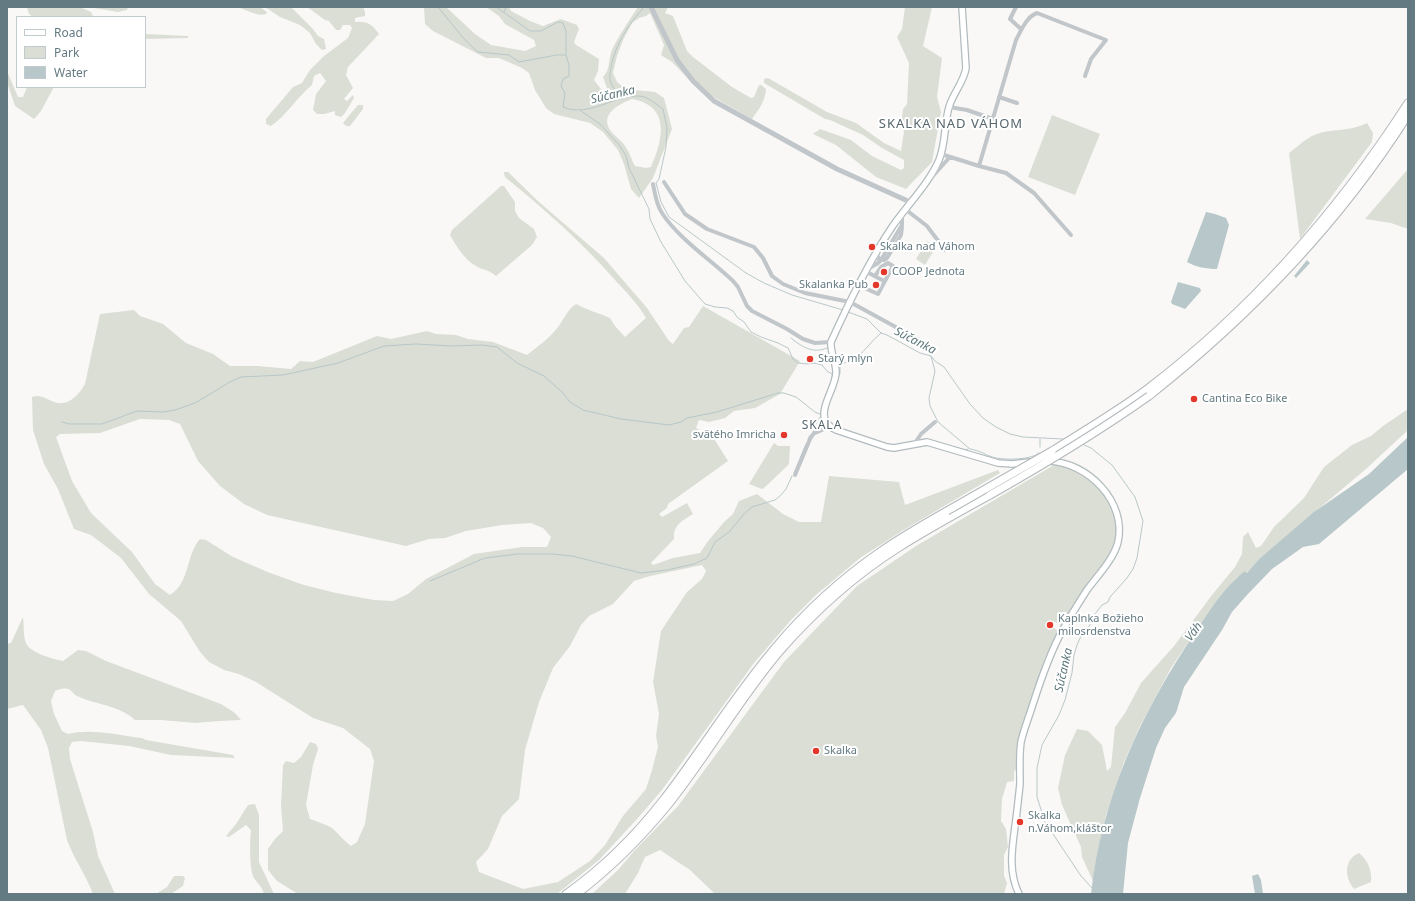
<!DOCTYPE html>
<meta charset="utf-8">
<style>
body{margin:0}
#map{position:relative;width:1415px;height:901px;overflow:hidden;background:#f9f8f6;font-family:"Noto Sans",sans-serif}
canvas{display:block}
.frame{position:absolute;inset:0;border:8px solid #647a82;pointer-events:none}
.legend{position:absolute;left:16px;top:16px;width:130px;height:72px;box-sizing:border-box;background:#fff;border:1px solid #c1cacd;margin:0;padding:5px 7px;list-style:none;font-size:12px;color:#647a82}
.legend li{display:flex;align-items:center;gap:8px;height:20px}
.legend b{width:20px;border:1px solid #c1cacd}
</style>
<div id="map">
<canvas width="1415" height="901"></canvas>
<div class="frame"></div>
<ul class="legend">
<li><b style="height:5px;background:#fff"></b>Road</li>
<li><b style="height:11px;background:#daded5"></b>Park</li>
<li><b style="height:11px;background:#b8c7c9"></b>Water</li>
</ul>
</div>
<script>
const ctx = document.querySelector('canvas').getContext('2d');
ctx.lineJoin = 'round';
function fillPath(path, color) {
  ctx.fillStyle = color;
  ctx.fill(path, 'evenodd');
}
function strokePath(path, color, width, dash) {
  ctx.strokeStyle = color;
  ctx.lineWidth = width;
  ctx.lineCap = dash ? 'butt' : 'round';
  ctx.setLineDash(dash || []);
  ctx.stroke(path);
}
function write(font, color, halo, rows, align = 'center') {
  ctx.font = font + ' "Noto Sans",sans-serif';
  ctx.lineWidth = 4;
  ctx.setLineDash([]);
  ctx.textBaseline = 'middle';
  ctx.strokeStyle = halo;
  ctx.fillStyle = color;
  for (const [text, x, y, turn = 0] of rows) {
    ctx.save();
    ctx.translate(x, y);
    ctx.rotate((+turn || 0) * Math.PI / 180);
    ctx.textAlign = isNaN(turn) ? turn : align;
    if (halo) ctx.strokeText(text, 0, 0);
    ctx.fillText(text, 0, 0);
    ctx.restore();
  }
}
fillPath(new Path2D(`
 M27,7H83L82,8L91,12L93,16L96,17H33L29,14Z
 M88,7H128L127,10L118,12Z
 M237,7H260L267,12L266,14C258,17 245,9 237,7Z
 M265,7H291L313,29L318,36L324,39L326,49L322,50L316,44L310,33L300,25L280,17Z
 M307,7H363L365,12V16L355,18V22C367,21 372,24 379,34L348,67L346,75L353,88L344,99L347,101L353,95L354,98L345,113L341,117L335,115V111L324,114H317L313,110L316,94L326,81L320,73L314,76L312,85C297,97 287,115 271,126L266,124V119L293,87L302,83L310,70L324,56L348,38L352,28L350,25H343L340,30H336L329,21L325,20Z
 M424,7H446L475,34L491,45L525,51L536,46L534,40L505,24L499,16L486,7H509L511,11L530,21L543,26L561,19L577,25L579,29L574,42L576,45L599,59L598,71L594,80L604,93L608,91L603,77C611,68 608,60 612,50C619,35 629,21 638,7H668L665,13L673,16L687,51L693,57L732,87L751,98L754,97L759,85H761L766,89C765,102 759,109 752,119L696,87L672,62L661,55L664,45L650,13L646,16L639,18L632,23L623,40L617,56L613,73L617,82L623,87L634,90L655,92L664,98L672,129L653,178L639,198L631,189L624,164L618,150L603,132L590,123L554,114L546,108L535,90L529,73L522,68L499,58H486L433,31L425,24ZM632,99C671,106 663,140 651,167L646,168L635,166C632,161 630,154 627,149C623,141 615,137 610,130C600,114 619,104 632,99Z
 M905,7H932L923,46L942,58L937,97L941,112L932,162L906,189L876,177L836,145L813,134L820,129L851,140L872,156L901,170L904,168V160L882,148L863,135L830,120L825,119L764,83V79L768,78L827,112L856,123L884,143L901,151L904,132L901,124L903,109L907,104L909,63L897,37L902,29Z
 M145,34L188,36V38L145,39Z
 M7,71L18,97H23L27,87H54L41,111L34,119L15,106L7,82Z
 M358,105H363V109L350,126H346L343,123L347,118Z
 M1052,115L1100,134L1075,195L1028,177Z
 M1367,123L1373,133L1372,142L1300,239L1289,153C1296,148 1304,140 1312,136C1328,128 1351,132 1367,123Z
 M1408,169V229L1391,223L1365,219Z
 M504,172H508L539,202L604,258L647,308L669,341L673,344L684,328L689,327L703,306L800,361L780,394L755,408L734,411L725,418L709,422L699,420L696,428L713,437L728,461L668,504L667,508L659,514L662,517L687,503L693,514C682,521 673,525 674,539L651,563L653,565L673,558L700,553L708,541L725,521L733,514L739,501L757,494L783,514L799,522H821L829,476L899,482L905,505L998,470L1000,473L902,531L860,558L817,594L791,620L754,663L662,790L637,819L599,860L557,894H350L347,893L332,894H298L277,881L268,870V849L275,839L283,831L281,805L283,765L286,761L294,763L301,757L310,742L316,744L318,749L313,765L306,805L310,819C318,822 325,824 332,828C339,834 344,841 351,846L357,842L365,824L374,761L370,749L343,728L313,718L256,682L239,674L224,670L209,662L200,652L181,621L149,594L121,558L91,535L74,529L58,489L44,464L33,430L32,397C40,394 46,399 54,402C68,407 79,395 85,384L100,314L134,310L140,316L163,324L186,343L213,354L230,366H257L291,369L300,361L313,362L377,336L391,339L427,331L436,334L456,335L468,339L493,342L527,355C538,346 549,339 558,327C564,319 568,309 576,304C587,310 599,313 610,318L615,326L625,337L646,318C638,304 626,292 615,280C582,242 544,209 505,177L504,174ZM140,419L169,420L180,424L198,461L220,486L244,504L267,515L406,546L429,539L445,538L466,531L502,525L531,523L543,528L551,537L547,547H522L474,554L426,579L408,594L393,601L374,600L336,593L304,585L270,573L233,557L206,540L200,539C186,554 190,583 170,595L155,584L132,552L91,513L72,481L56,437L60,434L100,433ZM702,565L706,571L702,579L687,592L661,631L653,682L659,714L656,736L658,747L652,770L646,789L623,816L605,845L590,861L558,882L523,889L479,872L476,862L488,849L502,816L519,799L525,750L539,702L553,668L570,646L581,625L589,616L613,604L634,581L650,576Z
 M501,186H504L515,202V211L519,218L534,229L537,237L532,245L496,276C488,269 484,271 476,266C464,259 457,247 450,235L452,230Z
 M927,241L936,247L925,265L916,259Z
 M1408,409V430L1366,469L1259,559L1247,573L1236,578L1207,614L1171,668L1140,726L1124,762L1106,815L1093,881L1082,857L1081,847L1062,805L1058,788L1065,755L1077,729L1088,731L1102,745L1107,771L1111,767L1115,727L1125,713L1141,683L1174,646L1212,595L1235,567L1242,554L1243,537L1248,532L1256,548L1261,546L1274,527L1304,498L1324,467L1352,445L1371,436L1383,426Z
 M774,443L778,446H790L789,464L784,469L764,488L762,489L749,484Z
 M1060,464C1092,476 1127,505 1114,543C1109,559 1096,574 1087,587C1080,597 1069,619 1061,625L1053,621L1050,626L1057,630L1058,634L1045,658L1019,740L1018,765L1014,772V781L1007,782L1002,799L1001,821L1006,829L1008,847L1004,855V876L1007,883L1004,894H715L690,870L660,850L645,857L638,873L625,894H592L619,869L634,851L678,806L784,662L857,586L916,546L1054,465Z
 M23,617C24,624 23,636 26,643C30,653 53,659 63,661L78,650L86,651L106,661L221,704L235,713L241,720L219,721L195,723L161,720H135C119,705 96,705 77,696C73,694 72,690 68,689C63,688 60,689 55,691L51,701L54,714L62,731L68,734C91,728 118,735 142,738L146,740L233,755L235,758L171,755L129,746L81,741L72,742L69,748L70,759L93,832L98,856L115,894H93C86,875 74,859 67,840L48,748L41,730L23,705L7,709V644L11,643Z
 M255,804L259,815V862L274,894H264C261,884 258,885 254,878C249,870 250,839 251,830L246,825L229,837L226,836L236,824L248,805Z
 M1359,853C1368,860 1372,871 1371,882L1354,889C1345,878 1343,860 1359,853Z
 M174,876H183L185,878L183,886L171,894H156L167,887Z`), '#daded5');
fillPath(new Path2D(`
 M1206,212L1215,214L1226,218L1229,225L1217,269C1206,269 1196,267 1187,262Z
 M1307,260L1310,263L1296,278L1294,276Z
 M1178,282L1200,288L1201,291L1185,309L1172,304L1171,302Z
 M1408,437V469L1319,544L1303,547L1272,569L1247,595L1232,612L1222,630L1184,687L1176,713L1165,728L1156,748L1140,798L1128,843L1123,894H1091C1102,797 1140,715 1194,634C1207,614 1226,585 1245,571L1246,573H1247L1259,559L1314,512L1369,474Z
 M1258,874L1261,880L1263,894H1255L1252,876Z`), '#b8c7c9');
strokePath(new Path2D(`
 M438,7L465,40L478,52L509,55L519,62L557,55H566L569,65V76L563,79L561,86L565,93L563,107C589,118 613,95 639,96C647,96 656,104 663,109L667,128L666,147L659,179L656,183L661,202L669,217L746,273L764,283L792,295L843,310
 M496,7L530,31H541L558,22L563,23L566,31V54
 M504,12L506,7
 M622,99C617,93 612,87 610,80C609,76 611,71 611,67C616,43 628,25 644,7
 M581,111L600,124L620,146L626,156L629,168L649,209L650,219L661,242L685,281L705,304L715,307L727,308L733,311L737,317L744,322L751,332L761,337L778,343L788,348L793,359L798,363L807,364L814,363L822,365L827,371L832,374
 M848,312L867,319L881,333L887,335L920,353L931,356L935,361L944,367L970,404L983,418L996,427L1010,434L1023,437L1063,439
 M791,338C802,347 813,354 827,348
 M931,356L935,371L929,398L930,406L938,422L970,449C979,450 987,456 996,458C1006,460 1032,460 1039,453
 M838,374H840V366C845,361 852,361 857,357C866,350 872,340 881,333
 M837,381L839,374
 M827,411L832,395
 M62,422L69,424H102L137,411L163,412L175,410L195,403L230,382L241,377L283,375L338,363L384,346L416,344L451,346L482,345L497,347L517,363L544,376L563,393L570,402L583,410L621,419L669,425L681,422L687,418L717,412L778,393H784L796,397L815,412L820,414
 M813,429L820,417
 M808,439L810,435
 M936,442L966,450L968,449
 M1082,444L1091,448L1112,465L1135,497L1143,521L1137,558L1133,569L1127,578L1110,597L1108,602L1102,605L1091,619L1090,625L1081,636L1077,645L1074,655L1072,673L1065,700L1059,715L1042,745L1037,768V797L1045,822L1081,876L1092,888
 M1040,447V439
 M794,473L806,444
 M430,581L485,558L517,554H552L572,556L641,573L667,570L694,564L707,558L715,542L729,532L744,514L752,507L775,500L780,496L786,489L792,476`), '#b8c7c9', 1);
const secondary = new Path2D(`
 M962,7L966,68C964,82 953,93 949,107C944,124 946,143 939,160C928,185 907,205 892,227C868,263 849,302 831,342C830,352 836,362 836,372C836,392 809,417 836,430L887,447L894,448L927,442L998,463L1012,464L1030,462
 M1019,894C1006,868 1014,839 1017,811C1018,802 1019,793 1020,784C1020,770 1019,756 1021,742C1024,729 1029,717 1033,704C1041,679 1049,655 1062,631C1070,617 1078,604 1087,590C1097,576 1114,559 1118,542C1127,502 1088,462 1048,461`);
const motorway = new Path2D(`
 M1149,396C1250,316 1339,224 1408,115
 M1052,451C1084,431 1116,412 1146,390C1250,311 1337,213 1408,103
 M566,894C603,868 636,835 664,799C702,750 734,696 775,648C805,612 841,579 880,552C901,537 924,524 947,511
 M577,894C611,868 641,838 668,805C708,755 739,699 780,651C815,611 854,576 898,548C928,529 959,512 990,495`);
strokePath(secondary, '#b2bbbe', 8);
strokePath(motorway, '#b3b9bc', 9);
strokePath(new Path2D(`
 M1016,7L1010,19L1021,29
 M999,97L1017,103
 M949,107L967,110L993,119
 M941,154L979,166L1006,173L1034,193L1071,235
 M979,166L1016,40C1021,31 1026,17 1037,13L1106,40L1091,59L1085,76
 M931,177H932L949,158H954
 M664,182L685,214L707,229L754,247L763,258L772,276L783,284L805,293L850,302L925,343
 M653,184C655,194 656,204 662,213C678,238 711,260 733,281L738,287L747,306L752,311L787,329L803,339L815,343L831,342
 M905,209L927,226L945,250
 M876,253L879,259L884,260L887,258L901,235L902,227
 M866,270L878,263L881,260L902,225V213
 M865,271L884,281
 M858,285L878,294L893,266L888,263L881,267L875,276
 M815,433L829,427
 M915,443L921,434L935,422
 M795,475L810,439L824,418`), '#c0c6c9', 4);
strokePath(new Path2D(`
 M651,7L677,60L693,81L714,101L837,169L910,202`), '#c0c6c9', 5);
strokePath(secondary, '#fff', 5.5);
strokePath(motorway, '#fff', 7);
const motorwayBridge = new Path2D(`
 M990,495C1045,464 1098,432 1149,396
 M947,511L1052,451`);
strokePath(motorwayBridge, '#b3b9bc', 9, []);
strokePath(motorwayBridge, '#fff', 7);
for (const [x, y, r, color] of [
 [872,247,4,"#e4372b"],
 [884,272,4,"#e4372b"],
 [876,285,4,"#e4372b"],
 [810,359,4,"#e4372b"],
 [1194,399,4,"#e4372b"],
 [784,435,4,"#e4372b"],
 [1050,625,4,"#e4372b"],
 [816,751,4,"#e4372b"],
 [1020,822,4,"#e4372b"]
]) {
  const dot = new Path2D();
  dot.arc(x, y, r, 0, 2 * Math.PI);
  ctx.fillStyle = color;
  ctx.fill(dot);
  strokePath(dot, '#fff', 1.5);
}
write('11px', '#647a82', '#fff', [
 ["Skalka nad Váhom",880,247],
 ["COOP Jednota",892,272],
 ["Skalanka Pub",868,285,"right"],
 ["Starý mlyn",818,359],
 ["Cantina Eco Bike",1202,399],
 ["svätého Imricha",776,435,"right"],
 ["Kaplnka Božieho",1058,619],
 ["milosrdenstva",1058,632],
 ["Skalka",824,751],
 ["Skalka",1028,816],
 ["n.Váhom,kláštor",1028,829]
], 'left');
write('italic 12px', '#5e787c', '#fff', [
 ["Súčanka",613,95,-13],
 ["Súčanka",915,341,27],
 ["Váh",1194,632,-53],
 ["Súčanka",1064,670,-77]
]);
ctx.letterSpacing = '1px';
write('12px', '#56666d', '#fff', [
 ["SKALA",822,426]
]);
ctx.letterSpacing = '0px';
ctx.letterSpacing = '1px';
write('13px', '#56666d', '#fff', [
 ["SKALKA NAD VÁHOM",951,124]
]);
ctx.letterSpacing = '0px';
</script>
